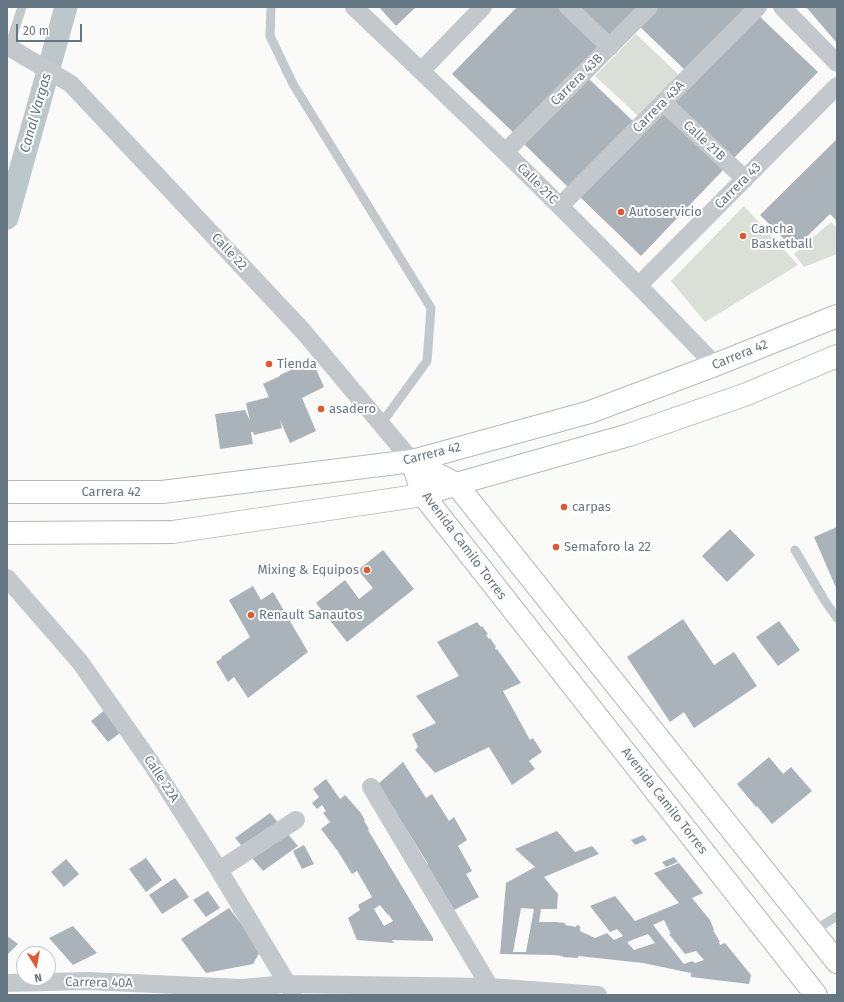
<!DOCTYPE html>
<style>
body{margin:0}
#map{position:relative;width:844px;height:1002px;overflow:hidden;background:#fafaf8;font-family:"Fira Sans",sans-serif}
canvas{display:block}
.frame{position:absolute;inset:0;border:8px solid #657683;pointer-events:none}
.north{position:absolute;left:16px;top:946px;width:40px;height:40px;box-sizing:border-box;background:#fff;border:1px solid #c1c8cd;border-radius:50%;rotate:169deg;font-size:11px;font-weight:700;line-height:16px;text-align:center;color:#657683}
.north::after{content:'';display:block;margin:auto;width:14px;height:18px;background:#e4572e;clip-path:polygon(50% 0,100% 100%,50% 72%,0 100%)}
.scale{position:absolute;left:16px;top:24px;width:66px;height:18px;box-sizing:border-box;border:2px solid #657683;border-top:0;padding-left:5px;font-size:12px;line-height:14px;white-space:nowrap;color:#657683;-webkit-text-stroke:3px #fff;paint-order:stroke}
</style>
<div id="map">
<canvas width="844" height="1002"></canvas>
<div class="frame"></div>
<div class="north">N</div>
<div class="scale">20 m</div>
</div>
<script>
const ctx = document.querySelector('canvas').getContext('2d');
ctx.lineJoin = 'round';
function fillPath(path, color) {
  ctx.fillStyle = color;
  ctx.fill(path, 'evenodd');
}
function strokePath(path, color, width, dash) {
  ctx.strokeStyle = color;
  ctx.lineWidth = width;
  ctx.lineCap = dash ? 'butt' : 'round';
  ctx.setLineDash(dash || []);
  ctx.stroke(path);
}
function write(font, color, halo, rows, align = 'center') {
  ctx.font = font + ' "Fira Sans",sans-serif';
  ctx.lineWidth = 4;
  ctx.setLineDash([]);
  ctx.textBaseline = 'middle';
  ctx.strokeStyle = halo;
  ctx.fillStyle = color;
  for (const [text, x, y, turn = 0] of rows) {
    ctx.save();
    ctx.translate(x, y);
    ctx.rotate((+turn || 0) * Math.PI / 180);
    ctx.textAlign = isNaN(turn) ? turn : align;
    if (halo) ctx.strokeText(text, 0, 0);
    ctx.fillText(text, 0, 0);
    ctx.restore();
  }
}
fillPath(new Path2D(`
 M636,34L679,75L639,117L595,76Z
 M744,206L798,265L705,322L671,281Z
 M831,222L837,228V254L804,267L794,254Z`), '#dadfd7');
strokePath(new Path2D(`
 M7,218L66,7`), '#bbc7cb', 23);
fillPath(new Path2D(`
 M379,7H416L396,26Z
 M517,7H558L599,46L514,133L452,74Z
 M579,7H639L610,37Z
 M656,7H747L685,70L638,25Z
 M806,7H837V43Z
 M756,13L818,72L733,159L671,100Z
 M588,78L636,124L571,190L524,144Z
 M664,109L725,168L641,256L579,196Z
 M837,139V221L830,214L794,249L760,215Z
 M312,360L324,387L302,398L316,431L290,443L280,420L282,428L254,435L253,432H251L253,444L220,449L215,414L245,410L250,421L246,403L269,397L263,384L280,376V375Z
 M837,527V590L814,537Z
 M730,529L755,555L727,582L702,556Z
 M383,550L414,589L347,642L316,603L345,580L359,599L373,588L358,570Z
 M253,586L261,600L273,592L308,652L248,698L234,677L228,682L216,662L222,658L221,657L232,650L250,637L229,600Z
 M683,619L714,665L734,652L757,686L694,728L684,712L670,722L627,657Z
 M779,621L800,650L778,666L756,637Z
 M477,622L481,627L482,626L488,634L486,635L489,639L490,638L496,647L495,648L496,650L497,649L521,683L503,691L530,740L533,738L542,752L529,761L535,769L512,785L489,747L435,773L415,750L418,747L412,734L436,723L416,696L459,676L437,642Z
 M106,709L124,730L108,742L91,721Z
 M769,757L783,774L791,767L812,791L772,824L757,806L756,807L737,784Z
 M403,762L426,798L432,794L449,821L454,817L467,840L458,846L472,871L466,874L479,897L454,910L427,865L428,864L405,827L403,828L378,784Z
 M326,779L340,799L345,795L360,812L365,820L364,821L369,829L368,830L433,938V941L392,940L394,943L357,940L348,918L360,910L358,905L372,897L357,871L352,874L337,850L321,829L330,822L323,813L326,811L322,805L317,809L312,803L319,797L313,789ZM380,905L387,914H388L393,921L384,926L374,909Z
 M270,813L298,846L263,871L235,838Z
 M557,831L575,852L592,846L599,854L544,877L558,894L557,909H541L539,922H556L565,923V925L576,927L577,925L580,926V931L595,938L607,933L614,940L623,936L617,929L610,932L590,906L615,896L635,921L679,903L654,873L679,863L703,893L692,898L710,920L714,930H713L720,942H719L720,945L725,943L751,975L749,984L691,977V973L643,963L578,956V958L562,957L563,956L553,955L500,954L506,883L535,867L515,849ZM521,908L534,909L526,952H513ZM664,920L671,934H669L685,954L696,951L704,960L695,963L692,961L684,964L653,925ZM648,934L655,943L634,950L627,942Z
 M643,835L647,840L635,845L631,840Z
 M304,845L314,864L302,869L293,851Z
 M674,857L678,862L666,867L662,862Z
 M146,858L162,880L146,892L129,869Z
 M66,859L79,874L64,887L51,872Z
 M175,878L189,897L162,914L149,895Z
 M208,891L220,908L206,917L193,900Z
 M229,908L261,950L253,964L206,973L181,939Z
 M73,926L97,953L73,965L49,938Z
 M7,936L18,944L7,955Z`), '#aab3b9');
const primary = new Path2D(`
 M412,461L423,495L816,995
 M412,461L456,484L837,962`);
const trunk = new Path2D(`
 M7,492H162L412,461L590,412L715,365L837,316
 M7,533L173,532L423,495L456,484L629,435L747,394L837,356`);
strokePath(primary, '#b5babe', 24);
strokePath(trunk, '#b4b9bd', 24);
strokePath(new Path2D(`
 M271,7L270,36L293,84L431,308L427,361L381,424
 M9,47L22,7
 M795,550L825,601L837,618
 M812,932L837,916`), '#c3c8cc', 9);
strokePath(new Path2D(`
 M354,7C404,55 455,103 505,152C576,221 646,293 715,365
 M568,7L610,47
 M782,7L837,63
 M7,46L71,84L303,331L412,461
 M421,71L483,7
 M663,102L745,179
 M505,152L649,7
 M560,206L758,7
 M639,285L837,86
 M7,578L80,662L151,763L219,870L293,993
 M371,787L490,987
 M219,870L296,820
 M7,983L88,981L242,988L287,984L490,987L598,995`), '#c3c8cc', 18);
strokePath(primary, '#fff', 22);
strokePath(trunk, '#fff', 22);
for (const [x, y, r, color] of [
 [621,212,4,"#e4572e"],
 [743,236,4,"#e4572e"],
 [269,364,4,"#e4572e"],
 [321,409,4,"#e4572e"],
 [564,507,4,"#e4572e"],
 [556,547,4,"#e4572e"],
 [367,570,4,"#e4572e"],
 [251,615,4,"#e4572e"]
]) {
  const dot = new Path2D();
  dot.arc(x, y, r, 0, 2 * Math.PI);
  ctx.fillStyle = color;
  ctx.fill(dot);
  strokePath(dot, '#fff', 1.5);
}
write('13px', '#657683', '#fff', [
 ["Carrera 43B",577,80,-45],
 ["Carrera 43A",659,107,-45],
 ["Calle 21B",704,141,43],
 ["Calle 21C",537,184,45],
 ["Carrera 43",738,186,-45],
 ["Calle 22",229,252,47],
 ["Carrera 42",740,355,-22],
 ["Carrera 42",432,454,-14],
 ["Carrera 42",111,492],
 ["Avenida Camilo Torres",464,546,53],
 ["Calle 22A",161,779,57],
 ["Avenida Camilo Torres",664,801,52],
 ["Carrera 40A",99,983,1]
]);
write('13px', '#657683', '#fff', [
 ["Autoservicio",629,212],
 ["Cancha",751,229],
 ["Basketball",751,244],
 ["Tienda",277,364],
 ["asadero",329,409],
 ["carpas",572,507],
 ["Semaforo la 22",564,547],
 ["Mixing & Equipos",359,570,"right"],
 ["Renault Sanautos",259,615]
], 'left');
write('italic 14px', '#60757c', '#fff', [
 ["Canal Vargas",36,113,-74]
]);
</script>
